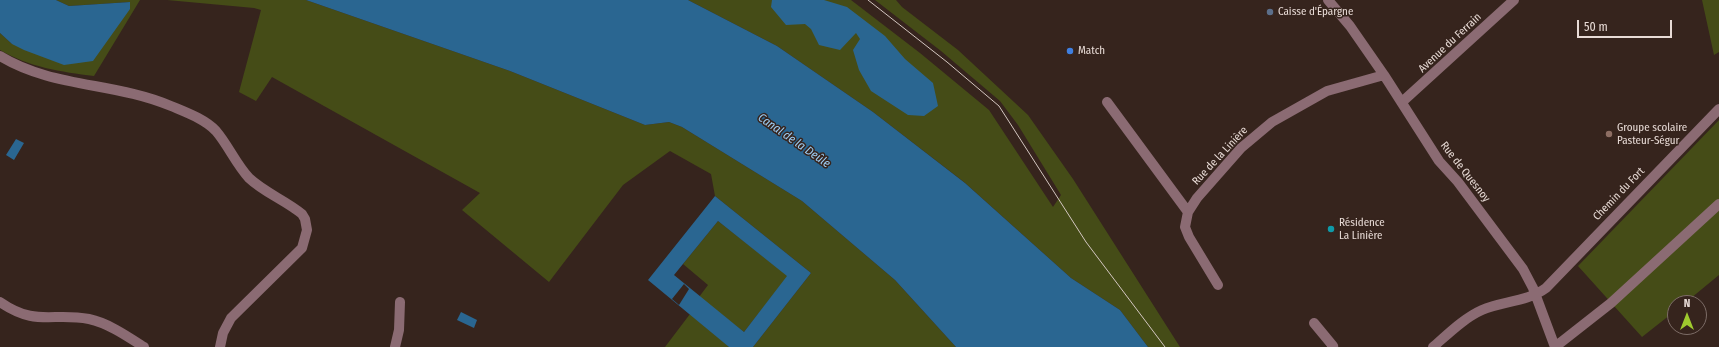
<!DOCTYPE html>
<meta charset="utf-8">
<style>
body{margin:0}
#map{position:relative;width:1719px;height:347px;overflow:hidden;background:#36241d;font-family:"Fira Sans Condensed",sans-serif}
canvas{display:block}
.north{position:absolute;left:1667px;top:295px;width:40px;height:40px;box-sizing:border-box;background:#36241d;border:1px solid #7d6d67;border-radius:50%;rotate:0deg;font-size:11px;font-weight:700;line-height:16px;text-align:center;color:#e8dbd6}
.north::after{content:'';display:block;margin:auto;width:14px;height:18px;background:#9fca2e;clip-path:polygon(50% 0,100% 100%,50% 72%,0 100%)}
.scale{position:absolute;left:1577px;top:20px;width:95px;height:18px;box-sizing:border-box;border:2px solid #e8dbd6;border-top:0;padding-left:5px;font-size:12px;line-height:14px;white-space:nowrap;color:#e8dbd6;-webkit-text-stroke:3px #36241d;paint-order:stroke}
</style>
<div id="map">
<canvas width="1719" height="347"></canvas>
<div class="north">N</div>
<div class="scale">50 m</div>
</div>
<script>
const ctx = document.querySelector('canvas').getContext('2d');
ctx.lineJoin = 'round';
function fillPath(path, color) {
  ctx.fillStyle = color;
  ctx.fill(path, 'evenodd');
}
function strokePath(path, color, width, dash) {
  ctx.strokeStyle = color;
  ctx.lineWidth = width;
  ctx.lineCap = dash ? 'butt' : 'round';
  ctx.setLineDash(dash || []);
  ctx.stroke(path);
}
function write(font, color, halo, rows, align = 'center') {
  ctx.font = font + ' "Fira Sans Condensed",sans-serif';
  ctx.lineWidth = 3;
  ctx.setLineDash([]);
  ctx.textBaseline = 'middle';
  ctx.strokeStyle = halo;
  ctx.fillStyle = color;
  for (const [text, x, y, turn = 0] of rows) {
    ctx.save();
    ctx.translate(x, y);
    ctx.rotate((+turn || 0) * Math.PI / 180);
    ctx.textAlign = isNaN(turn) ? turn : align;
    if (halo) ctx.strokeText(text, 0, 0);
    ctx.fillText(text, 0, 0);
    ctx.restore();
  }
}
fillPath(new Path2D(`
 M56,0H140L94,76C61,72 29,67 0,50V33L12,44L130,2L69,6Z
 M167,0H306L510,71L645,125L669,122L682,127L802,201L895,280L956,347H753L811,273L715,196L711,174L670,151L623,185L549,282L462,210L480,193L272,77L256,101L239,92L261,10L254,8Z
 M688,0H851L920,53L989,110L1053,207L1061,195L1018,125L1000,101L941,51L875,0H896L902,7L958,50L1028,115L1073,179L1180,347H1148L1120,310L1071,278L964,182L873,112L777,46Z
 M1702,0H1719V52L1714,55Z
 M1719,120V275L1685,303H1675V311L1642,337L1578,266Z
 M718,221L788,276L744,332L699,297L708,285L683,264Z
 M690,314L726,344L729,347H665Z`), '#454c17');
fillPath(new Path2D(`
 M0,0H56L69,6L130,2V9L93,61L64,65L24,50L12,44L0,33Z
 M306,0H688L777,46L873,112L965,183L1071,278L1120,310L1148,347H956L895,280L802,201L682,127L669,122L645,125L510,71Z
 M772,0H824L847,7L885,36L905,59L933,83L938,106L924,116L908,115L871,91L859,70L853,50L860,39L856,33L840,50L819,45L811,29L805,24L786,25L771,7Z
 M16,139L24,143L14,160L6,155Z
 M715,196L811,273L753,347H729L648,280ZM718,221L787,276L744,332L674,275Z
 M461,312L477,320L474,328L457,320Z`), '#2a6691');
fillPath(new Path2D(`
 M684,284L689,289L679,305L672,299Z`), '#36241d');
strokePath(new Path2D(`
 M1328,0L1350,26L1384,75L1439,161L1458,182L1523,269L1533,288L1555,347
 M0,56C52,88 115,82 171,106C185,112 205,119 216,131C228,145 236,164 249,178C265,193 285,200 302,214L305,219L307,230L302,248L231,318L223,333L220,347
 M1107,102L1188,212
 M1402,102L1514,0
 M1218,285L1189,237L1185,227L1188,212L1197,198L1241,148L1272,122L1327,91L1384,75
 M0,302C36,327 52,312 89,319C108,323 127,336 144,347
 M1314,323L1333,346L1332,347
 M395,347L399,330L400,302
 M1433,347C1448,334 1464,318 1482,310C1503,301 1527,302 1546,288L1719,109
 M1555,347L1611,303L1719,204`), '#8b6b73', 10);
strokePath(new Path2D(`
 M868,0L947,62L999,106L1086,242L1165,347`), '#d3c6c0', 1);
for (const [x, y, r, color] of [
 [1270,12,4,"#5c6f8a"],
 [1070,51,4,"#3f7fe0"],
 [1609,134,4,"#8d6e63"],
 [1331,229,4,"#0f9aa8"]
]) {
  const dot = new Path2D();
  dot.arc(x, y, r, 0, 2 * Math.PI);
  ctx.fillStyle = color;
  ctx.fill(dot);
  strokePath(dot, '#36241d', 1.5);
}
write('11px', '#e8dbd6', '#36241d', [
 ["Caisse d'Épargne",1278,12],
 ["Match",1078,51],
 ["Groupe scolaire",1617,128],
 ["Pasteur-Ségur",1617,141],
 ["Résidence",1339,223],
 ["La Linière",1339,236]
], 'left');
write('11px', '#e8dbd6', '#36241d', [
 ["Avenue du Ferrain",1450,43,-43],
 ["Rue de la Linière",1220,156,-47],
 ["Rue de Quesnoy",1465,172,52],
 ["Chemin du Fort",1619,194,-46]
]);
write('italic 12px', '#9cccf2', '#36241d', [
 ["Canal de la Deûle",794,141,35]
]);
</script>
